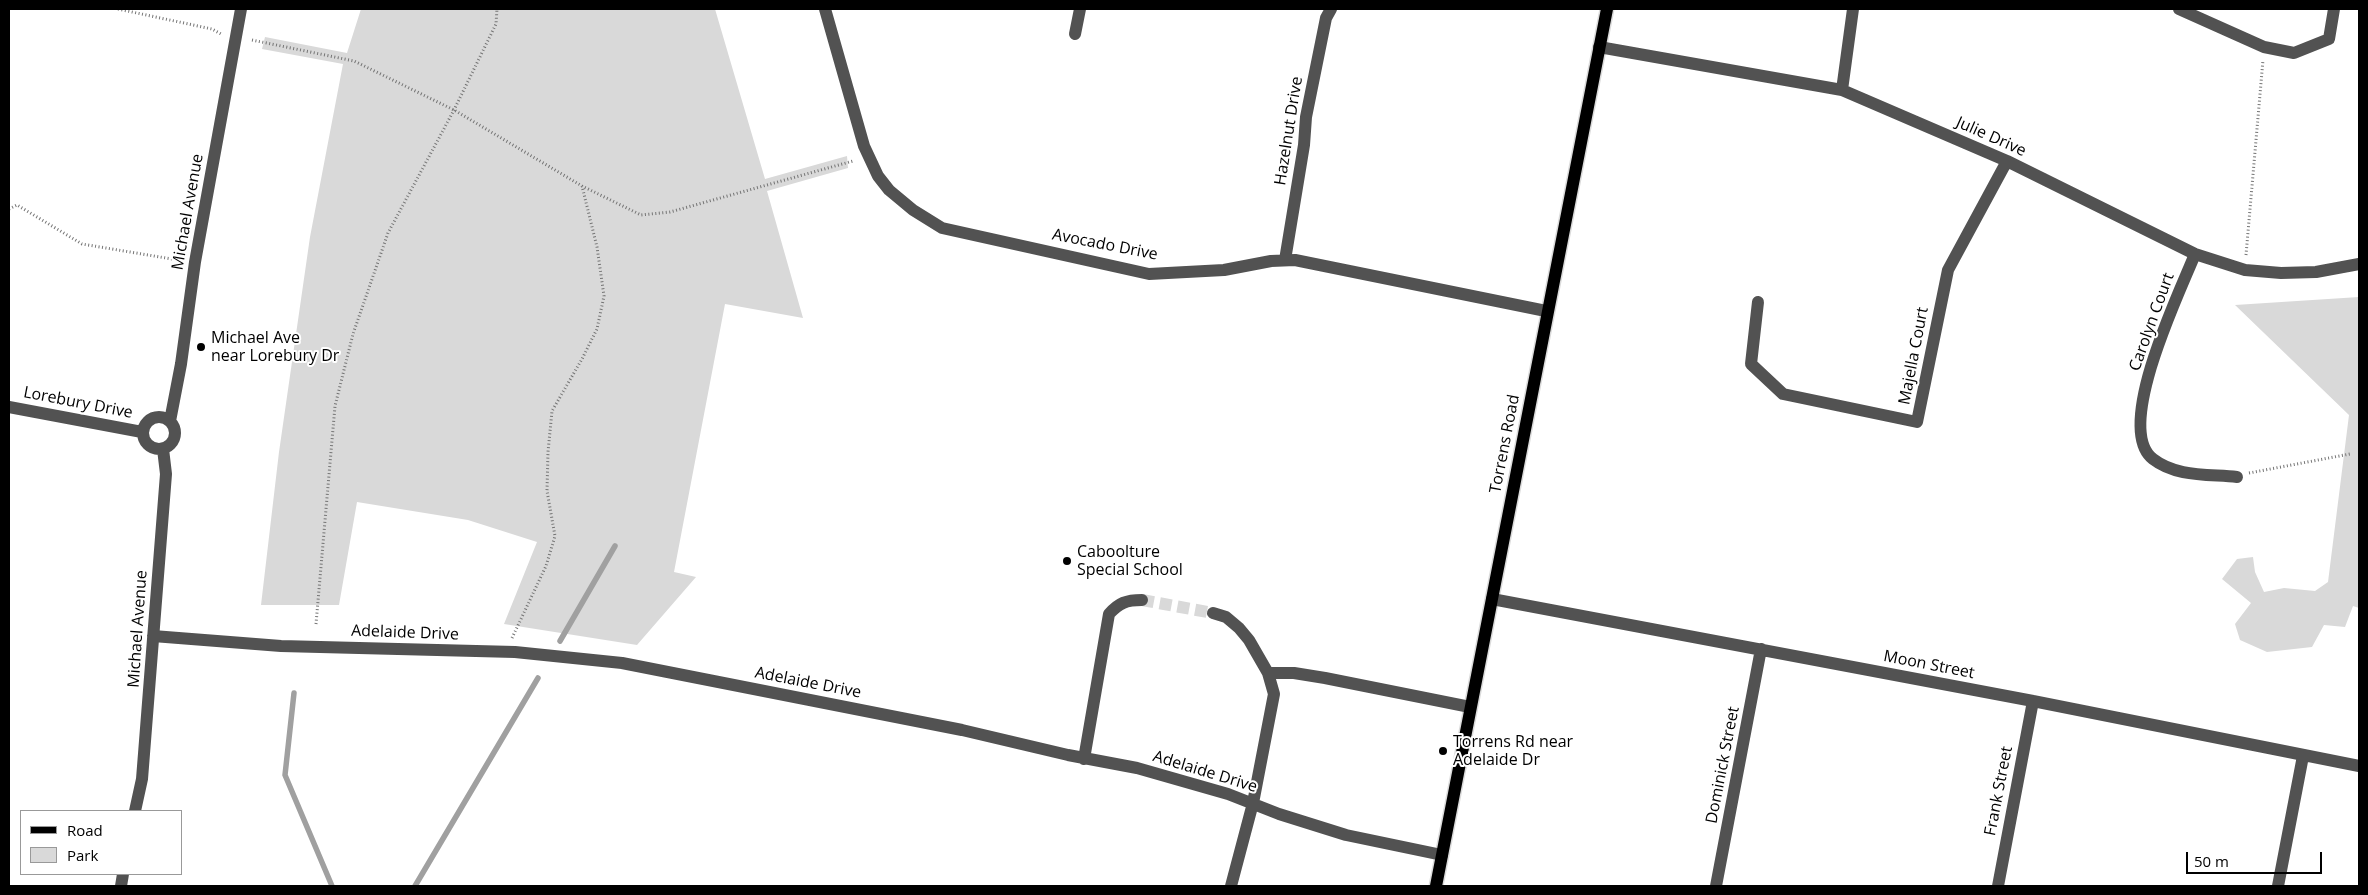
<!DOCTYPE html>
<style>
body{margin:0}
#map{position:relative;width:2368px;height:895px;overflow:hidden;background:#fff;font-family:"Open Sans",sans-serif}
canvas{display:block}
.frame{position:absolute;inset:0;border:10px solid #000;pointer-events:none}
.legend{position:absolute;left:20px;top:810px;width:162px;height:65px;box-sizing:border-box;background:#fff;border:1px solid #999;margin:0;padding:6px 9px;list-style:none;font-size:15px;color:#000}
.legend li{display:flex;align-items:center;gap:10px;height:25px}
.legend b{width:25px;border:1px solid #999}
.scale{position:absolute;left:2186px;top:852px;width:136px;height:22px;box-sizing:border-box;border:2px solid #000;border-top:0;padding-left:6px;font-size:15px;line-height:18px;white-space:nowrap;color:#000;-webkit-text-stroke:4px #fff;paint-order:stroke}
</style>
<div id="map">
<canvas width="2368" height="895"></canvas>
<div class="frame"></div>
<ul class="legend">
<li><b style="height:6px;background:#000"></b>Road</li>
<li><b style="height:14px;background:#d9d9d9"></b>Park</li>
</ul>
<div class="scale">50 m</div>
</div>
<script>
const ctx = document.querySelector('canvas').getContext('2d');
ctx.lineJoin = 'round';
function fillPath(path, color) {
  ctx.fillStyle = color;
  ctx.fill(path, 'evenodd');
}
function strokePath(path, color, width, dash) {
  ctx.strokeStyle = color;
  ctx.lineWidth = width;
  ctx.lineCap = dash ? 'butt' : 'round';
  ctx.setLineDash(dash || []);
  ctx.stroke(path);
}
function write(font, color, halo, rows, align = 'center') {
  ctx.font = font + ' "Open Sans",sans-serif';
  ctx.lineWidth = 4;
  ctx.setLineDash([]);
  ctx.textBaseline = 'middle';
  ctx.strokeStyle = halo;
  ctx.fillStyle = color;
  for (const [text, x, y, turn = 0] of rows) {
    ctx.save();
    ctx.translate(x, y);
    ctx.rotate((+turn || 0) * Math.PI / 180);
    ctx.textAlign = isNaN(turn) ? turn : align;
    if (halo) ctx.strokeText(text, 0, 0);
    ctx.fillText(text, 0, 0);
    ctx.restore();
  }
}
fillPath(new Path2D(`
 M361,9H715L765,179L847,156L848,168L767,191L803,318L725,304L674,572L696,577L637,645L504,624L537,542L468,520L357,502L339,605H261L279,452L310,237L343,64L262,49L265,37L347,53Z
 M2359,297V608L2353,606L2345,627L2324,625L2312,647L2267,652L2240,640L2235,624L2251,603L2222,579L2237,559L2253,557L2255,572L2264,592L2284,588L2315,591L2328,582L2349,415L2235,305Z`), '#d9d9d9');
strokePath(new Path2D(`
 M560,641L615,546
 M294,693L285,775L332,886
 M415,886L538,678`), '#a0a0a0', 5.5);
strokePath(new Path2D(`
 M1142,600L1213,613`), '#d9d9d9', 12, [12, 6]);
const major = new Path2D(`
 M1436,886L1607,9`);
strokePath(major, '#dbdbdb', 15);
strokePath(new Path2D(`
 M118,9L212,29L221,34
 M252,40L354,61L454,110L582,186L641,215L670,212L853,161
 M9,209L17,205L82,244L172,259
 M2246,255L2263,60
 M2249,473L2350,454
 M316,624L335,406L353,334L388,233L454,110L496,24L497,9
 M512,638L546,566L555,536L547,491L548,452L552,411L582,359L597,329L604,296L597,247L582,186`), '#747474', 3, [1, 2.5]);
strokePath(new Path2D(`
 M825,9L864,146L878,176L889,190L913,210L942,228L1149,274L1224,270L1271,261L1295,260L1546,311
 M2179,9L2264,47L2294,53L2329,39L2334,9
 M1075,34L1080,9
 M1599,47L1842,90L2007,161L2195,254L2245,270L2281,273L2316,272L2359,264
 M1842,90L1853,9
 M2195,254C2180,292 2113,428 2153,459C2176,477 2208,474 2237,477
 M1285,260L1304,145L1306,117L1326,18L1331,9
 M1758,302L1751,364L1783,394L1917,422L1948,270L2007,161
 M9,407L142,432
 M143 433a16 16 0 1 1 32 0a16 16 0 1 1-32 0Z
 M170,421L181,364L195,262L241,9
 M1492,599L2033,701L2359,766
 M1213,613L1226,617L1239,628L1249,640L1268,673L1274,694L1253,803L1231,886
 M153,636L281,646L515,652L622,663L962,730L1068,755L1137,768L1228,794L1279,814L1346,835L1442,855
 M1268,673H1294L1325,678L1470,707
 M1084,759L1109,614C1119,603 1126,600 1142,600
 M135,811L142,779L166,474L163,449
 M121,886L123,874
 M1716,886L1761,649
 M1998,886L2033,701
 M2278,886L2303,756`), '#525252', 12);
strokePath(major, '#000', 12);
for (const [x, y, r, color] of [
 [201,347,5,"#000"],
 [1067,561,5,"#000"],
 [1443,751,5,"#000"]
]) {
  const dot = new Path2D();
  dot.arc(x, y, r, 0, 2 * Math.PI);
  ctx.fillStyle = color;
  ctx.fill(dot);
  strokePath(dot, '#fff', 2);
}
write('16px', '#000', '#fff', [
 ["Hazelnut Drive",1289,131,-81],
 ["Julie Drive",1991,137,24],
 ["Michael Avenue",188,212,-80],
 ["Avocado Drive",1105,245,11],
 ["Carolyn Court",2152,322,-70],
 ["Majella Court",1914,356,-79],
 ["Lorebury Drive",78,403,11],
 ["Torrens Road",1505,444,-79],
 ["Michael Avenue",138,629,-86],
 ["Adelaide Drive",405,633,2],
 ["Moon Street",1929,665,11],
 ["Adelaide Drive",808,683,11],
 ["Dominick Street",1723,765,-79],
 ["Adelaide Drive",1205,772,17],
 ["Frank Street",1999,791,-79]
]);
write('16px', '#000', '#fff', [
 ["Michael Ave",211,338],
 ["near Lorebury Dr",211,356],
 ["Caboolture",1077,552],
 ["Special School",1077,570],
 ["Torrens Rd near",1453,742],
 ["Adelaide Dr",1453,760]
], 'left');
</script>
